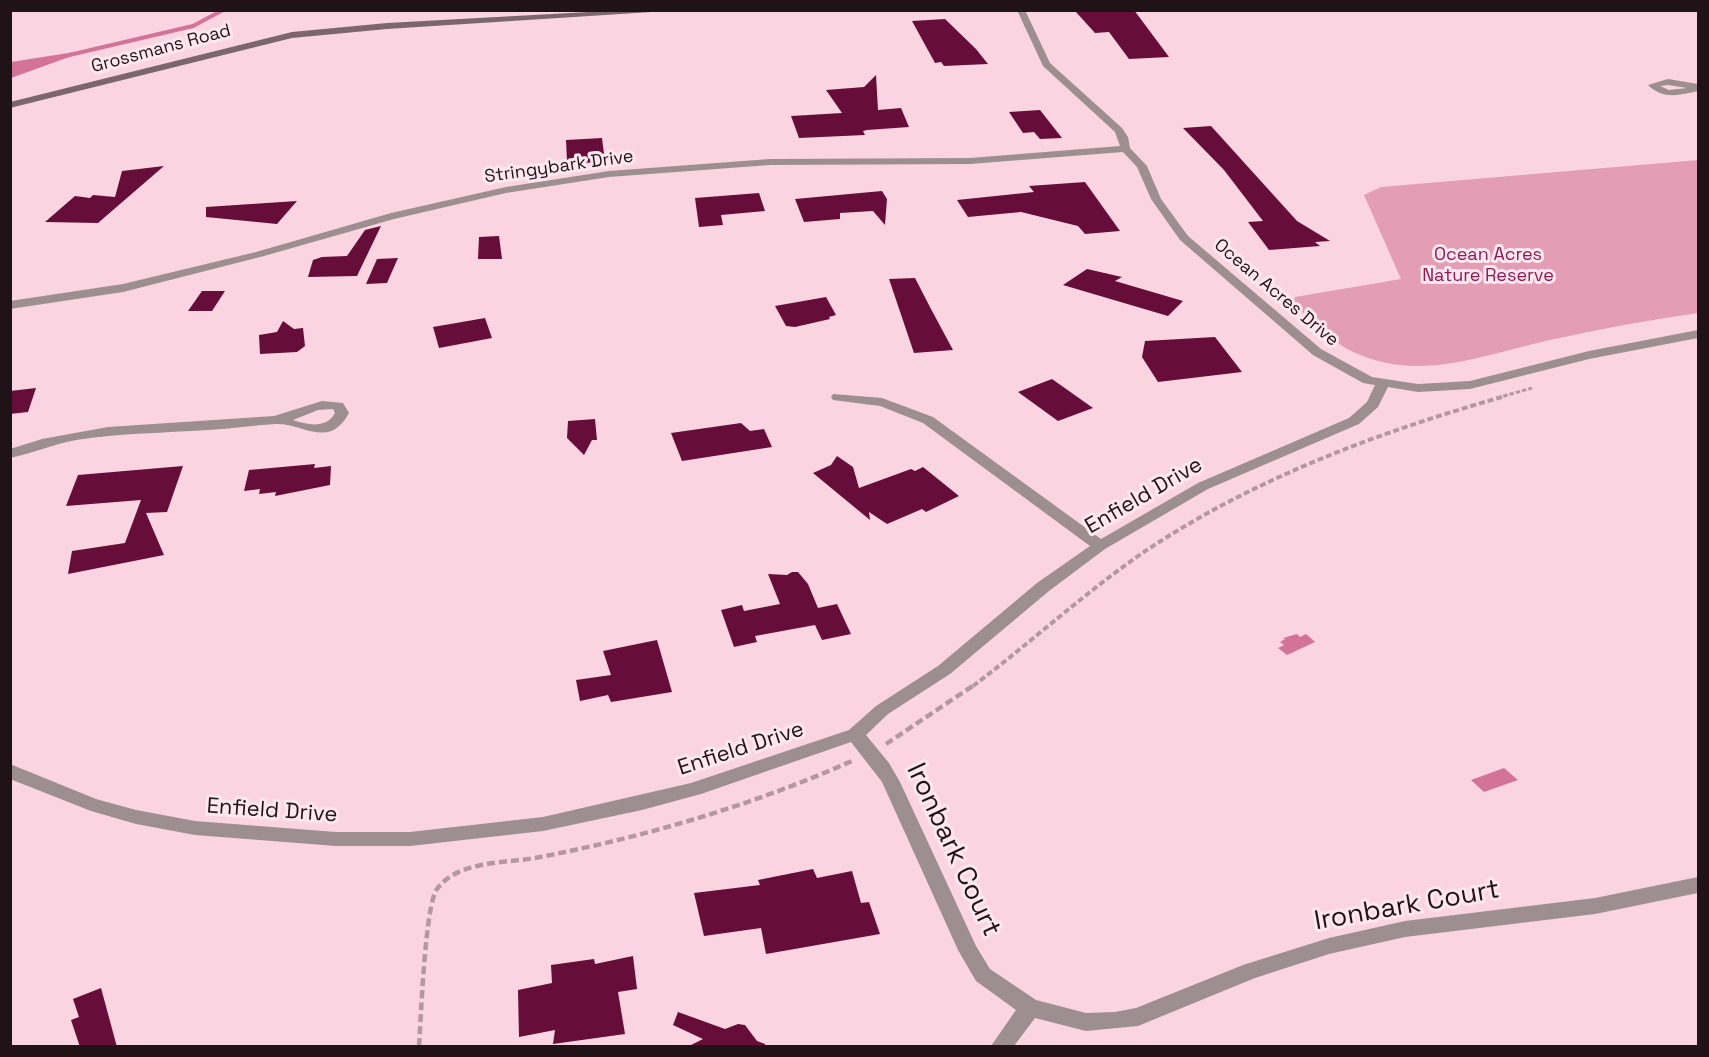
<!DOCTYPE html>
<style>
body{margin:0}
#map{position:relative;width:1709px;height:1057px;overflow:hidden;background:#fad5e1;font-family:"Space Grotesk",sans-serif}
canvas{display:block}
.frame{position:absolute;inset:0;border:12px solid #201318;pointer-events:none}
</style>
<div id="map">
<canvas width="1709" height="1057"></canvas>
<div class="frame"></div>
</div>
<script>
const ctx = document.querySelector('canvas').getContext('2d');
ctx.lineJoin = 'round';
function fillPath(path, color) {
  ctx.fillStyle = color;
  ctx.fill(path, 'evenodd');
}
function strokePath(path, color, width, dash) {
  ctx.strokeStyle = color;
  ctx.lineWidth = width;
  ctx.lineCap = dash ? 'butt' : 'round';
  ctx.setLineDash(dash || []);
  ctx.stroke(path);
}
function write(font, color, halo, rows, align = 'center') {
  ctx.font = font + ' "Space Grotesk",sans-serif';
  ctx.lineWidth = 6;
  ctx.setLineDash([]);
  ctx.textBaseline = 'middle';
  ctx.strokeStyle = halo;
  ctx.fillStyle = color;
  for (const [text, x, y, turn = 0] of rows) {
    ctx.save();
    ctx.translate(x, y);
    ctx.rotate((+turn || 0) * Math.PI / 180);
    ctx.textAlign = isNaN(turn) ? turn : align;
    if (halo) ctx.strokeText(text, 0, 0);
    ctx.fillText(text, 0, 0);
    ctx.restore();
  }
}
fillPath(new Path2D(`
 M1698,160V313C1649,320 1599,329 1550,340C1486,354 1422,382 1358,354C1333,344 1313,321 1293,304L1295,297L1401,279L1364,195L1381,187Z`), '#e39eb5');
fillPath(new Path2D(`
 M75,52L72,56L11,78V62Z
 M1297,634L1300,637L1306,634L1315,642L1287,655L1278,648L1284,645L1280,642L1285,639L1283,638Z
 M1504,768L1518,780L1484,792L1471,780Z`), '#d37397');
strokePath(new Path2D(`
 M65,56L193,26L223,10`), '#d37397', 4);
fillPath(new Path2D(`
 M1099,10H1134L1169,57L1129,59L1109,32L1095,33L1076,12Z
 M945,19L976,49L988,64L944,66L941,62L935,63L912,21Z
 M876,75L878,110L901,108L909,127L867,130L863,131L865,135L799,138L791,116L842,113L826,90L864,87Z
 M1040,110L1062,138L1040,139L1034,132L1023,133L1009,112Z
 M1211,126L1297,221L1330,241L1315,242L1320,246L1269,250L1248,222L1263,221L1224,170L1183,128Z
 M602,138L605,162L578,163L577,160L567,161L566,140Z
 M164,166L98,223L45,222L75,196L90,198L93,195L115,197L122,171Z
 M1085,182L1120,231L1085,234L1078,226L1021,212L968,217L957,200L1034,192L1029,186Z
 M882,191L887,199L885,225L873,211L840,213V219L804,222L795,199Z
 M759,193L765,211L721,215L723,225L699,227L695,198Z
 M297,201L277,224L206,217V207Z
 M381,226L357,276L308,277L313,260L322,257L347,256L365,230Z
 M499,236L502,259H478L479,237Z
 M398,258L387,283L366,284L377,259Z
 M1087,269L1122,277L1115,281L1183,301L1168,316L1063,285Z
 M915,278L931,309L953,350L914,353L889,279Z
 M202,291H225L212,311H188Z
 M826,297L836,315L829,317L830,319L795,327L786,326L775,306Z
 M485,318L492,338L439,348L433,327Z
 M283,321L294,329L303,328L305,346L297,352L260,354L259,335L277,332Z
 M1215,337L1242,372L1158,382L1142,357L1145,341Z
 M1052,379L1093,408L1058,421L1018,392Z
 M36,388L28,412L10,414V391Z
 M595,419L597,440H592L584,455L567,438L568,421Z
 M741,423L750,431L764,429L772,447L682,461L671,433Z
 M837,456L853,467L859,488L911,469L915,471L923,467L959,496L926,512L922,509L887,524L869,512L870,520L813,473L831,465Z
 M315,464L314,468L331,466L330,485L275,496L276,492L259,494L260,489L244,491L249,470Z
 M183,466L167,512L146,513L164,555L68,574L72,551L125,543L141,500L66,506L78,475Z
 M792,572H798L808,584L818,608L837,604L851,634L822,640L815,625L755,636L757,642L734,647L721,610L742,605L744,611L780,604L768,574L787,575Z
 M657,640L672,692L611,702L608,695L580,701L576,680L611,675L603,651Z
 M813,869L817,878L852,871L861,903L869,902L880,934L766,954L761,928L704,936L694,893L760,885L758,880Z
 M633,956L637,989L618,992L625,1034L553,1044L555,1030L519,1037L518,990L552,983L551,965L594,959L595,964Z
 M101,988L117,1047H80L71,1020L79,1017L73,999Z
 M678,1012L725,1029L738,1024L745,1025L757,1041L765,1044V1047H687L703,1039L673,1025Z`), '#660d39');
strokePath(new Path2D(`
 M1497,398L1532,388`), '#b597a1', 3, [4.5, 2]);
strokePath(new Path2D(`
 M973,686C1029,644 1082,595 1141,554C1250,480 1376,433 1502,397`), '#b597a1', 4, [6, 3]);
strokePath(new Path2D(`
 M886,744L974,685
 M419,1046C421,1018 425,905 437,889C457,861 505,863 535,858C645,837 750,806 852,761`), '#b597a1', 4.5, [8, 4]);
fillPath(new Path2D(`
 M1017,10H1025L1050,63L1122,128L1128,137L1130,148L1147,166L1161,199L1188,236L1321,349L1372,377L1418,384L1470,381L1589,351L1698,330V338L1589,359L1470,389L1418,392L1388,387L1378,407L1359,424L1208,489L1105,549L1049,591L950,674L888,714L866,735L889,763L900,782L976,946L990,969L1036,1000L1086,1013L1115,1012L1136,1008L1243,965L1329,938L1405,921L1595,898L1698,877V893L1595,914L1405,937L1329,954L1255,978L1138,1026L1086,1031L1035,1018L1014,1046H991L1016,1010L976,981L958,950L882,782L851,742L701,794L642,810L543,831L410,846H336L195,835L136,824L91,811L10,779V764L96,799L136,810L195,821L336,832H410L543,817L691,783L849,730L876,706L938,666L1037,583L1090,546L923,423L880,406L833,400L831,397L833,394L882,398L933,417L1101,539L1198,483L1349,418L1367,402L1375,385L1363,383L1313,355L1180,240L1151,199L1137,167L1123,152L970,164L770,165L609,177L506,193L394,219L264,256L123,292L10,309V301L123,284L256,252L391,213L506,187L609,171L770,159L970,158L1120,146L1115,132L1043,66Z
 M1668,79L1698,84V91C1680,95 1663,100 1648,85ZM1668,85L1687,88L1669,90L1660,86Z
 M322,401L343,403L349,413C329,450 303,423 276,424C254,425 231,429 208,430C164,433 120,433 76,440C54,444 33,453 10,458V449L42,439L108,427L274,416ZM333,409L335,413C326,429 308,425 293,420L318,410Z`), '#9d8e92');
fillPath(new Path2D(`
 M625,10H683L387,29L292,38L10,108V102L292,32L387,23Z`), '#7c666d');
write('18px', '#201318', '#fee7ee', [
 ["Grossmans Road",161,49,-15],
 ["Stringybark Drive",559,167,-8],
 ["Ocean Acres Drive",1276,293,40]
]);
write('18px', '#8e1a52', '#fee7ee', [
 ["Ocean Acres",1488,255],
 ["Nature Reserve",1488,276]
]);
write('22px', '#201318', '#fee7ee', [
 ["Enfield Drive",1144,496,-30],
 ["Enfield Drive",741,749,-18],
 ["Enfield Drive",272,811,4]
]);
write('27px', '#201318', '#fee7ee', [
 ["Ironbark Court",953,850,65],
 ["Ironbark Court",1407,906,-10]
]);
</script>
